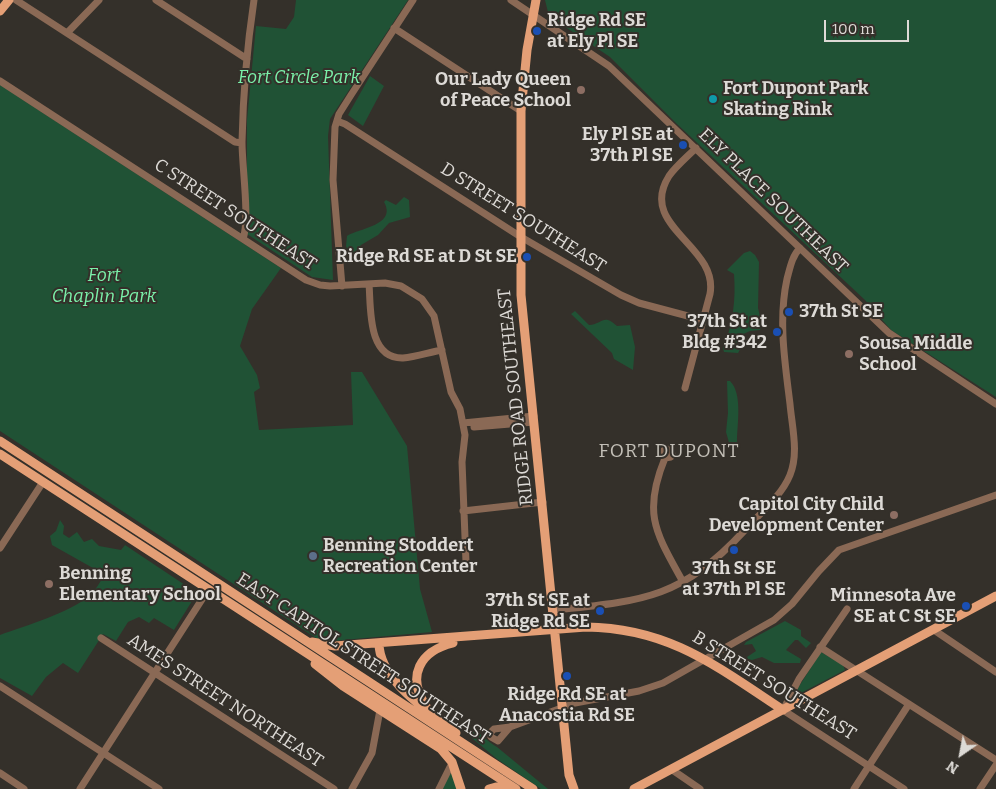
<!DOCTYPE html>
<style>
body{margin:0}
#map{position:relative;width:996px;height:789px;overflow:hidden;background:#34302a;font-family:Bitter,serif}
canvas{display:block}
.north{position:absolute;left:936px;top:729px;width:50px;height:50px;-webkit-text-stroke:4px #34302a;paint-order:stroke;rotate:213deg;font-size:14px;font-weight:700;line-height:20px;text-align:center;color:#dddad6}
.north::after{content:'';display:block;margin:auto;width:18px;height:22px;background:#dddad6;clip-path:polygon(50% 0,100% 100%,50% 72%,0 100%)}
.scale{position:absolute;left:824px;top:20px;width:85px;height:22px;box-sizing:border-box;border:2px solid #dddad6;border-top:0;padding-left:6px;font-size:15px;line-height:18px;white-space:nowrap;color:#dddad6;-webkit-text-stroke:4px #34302a;paint-order:stroke}
</style>
<div id="map">
<canvas width="996" height="789"></canvas>
<div class="north">N</div>
<div class="scale">100 m</div>
</div>
<script>
const ctx = document.querySelector('canvas').getContext('2d');
ctx.lineJoin = 'round';
function fillPath(path, color) {
  ctx.fillStyle = color;
  ctx.fill(path, 'evenodd');
}
function strokePath(path, color, width, dash) {
  ctx.strokeStyle = color;
  ctx.lineWidth = width;
  ctx.lineCap = dash ? 'butt' : 'round';
  ctx.setLineDash(dash || []);
  ctx.stroke(path);
}
function write(font, color, halo, rows, align = 'center') {
  ctx.font = font + ' Bitter,serif';
  ctx.lineWidth = 4;
  ctx.setLineDash([]);
  ctx.textBaseline = 'middle';
  ctx.strokeStyle = halo;
  ctx.fillStyle = color;
  for (const [text, x, y, turn = 0] of rows) {
    ctx.save();
    ctx.translate(x, y);
    ctx.rotate((+turn || 0) * Math.PI / 180);
    ctx.textAlign = isNaN(turn) ? turn : align;
    if (halo) ctx.strokeText(text, 0, 0);
    ctx.fillText(text, 0, 0);
    ctx.restore();
  }
}
fillPath(new Path2D(`
 M296,0H408L330,119L328,136L333,280L312,277L247,234V120L256,26L286,29L294,17Z
 M545,0H996V397L891,330L865,300L677,124L610,57L549,16Z
 M370,76L384,86L363,126L348,115Z
 M0,85L281,268L252,309L240,346L257,375L260,388L254,392L259,430L353,425L351,372H362L407,446L420,589L432,632L332,641L316,638L0,431Z
 M404,197L409,200L410,217L389,223L378,235L361,245L353,255H350L346,246L347,236C360,228 397,225 384,202L386,200L396,205Z
 M750,251L755,255L759,262L758,308L762,325L760,330L750,331L739,336L742,346L738,353L724,352L723,348C733,325 736,299 734,274L727,270L744,253Z
 M575,311L589,325C603,324 603,313 617,326L630,325L635,347L633,370L614,359L612,353L571,314Z
 M727,381H730C743,394 737,424 737,442L733,448L730,446L726,432L728,413Z
 M60,520L64,526L63,534L69,538L77,532L84,542L92,539L99,546L121,550L125,545L197,593L174,630L154,618L149,623L139,617L128,622L116,641L103,634L78,673L63,663L46,677L32,696L0,678V635C27,625 67,614 89,596C95,591 99,584 103,577L100,572L52,545L50,536L56,531Z
 M785,621L801,630V636L811,643L806,648L798,640H795L786,650L801,659L800,663H774L762,657L752,660L748,659L747,657L756,651L752,644L744,645L746,642Z
 M821,652L843,665L845,670L797,695L796,691Z
 M469,728C480,731 487,742 497,747L548,789H541L497,759L467,734L466,731Z
 M452,773L458,789H440L450,774Z`), '#205235');
strokePath(new Path2D(`
 M16,0L235,142L242,143
 M156,0L247,59
 M511,0L609,66L889,333L996,404
 M394,28L521,111
 M67,33L99,0
 M0,81L306,280L320,285L330,286L385,283L401,286L422,299L434,316L451,392L460,409L465,435L462,462L466,562
 M337,121L345,124L521,237L621,295L639,303L703,320
 M243,239C250,219 242,167 242,142C243,95 247,47 254,0
 M369,284C371,307 367,359 403,358C416,357 430,352 442,350
 M342,286L333,180L335,127L339,114L351,95L413,0
 M685,388L710,294C719,245 637,227 669,176C676,166 687,157 696,148
 M463,423L534,416
 M474,427L534,422
 M665,458L671,457L672,454L669,449L664,450L661,454L665,458C642,514 656,533 683,582
 M463,511L543,502
 M0,548L43,482
 M847,609L799,679L783,710L904,789
 M554,610C642,601 681,599 744,531C759,514 781,497 790,475C799,453 792,427 790,404C785,363 778,320 787,279C790,268 792,256 800,248
 M934,630L996,672
 M101,638L334,789
 M820,647L996,760
 M0,686L159,789
 M510,727L498,741L491,737L490,733L494,729L510,727L575,703L639,691L663,683L774,620L792,604L819,571L839,550L996,495
 M671,769L700,789
 M0,773L24,789
 M80,789L208,590
 M352,789L372,753L380,710
 M439,789L452,763
 M854,789L909,704
 M980,789L996,765`), '#8a6955', 7);
strokePath(new Path2D(`
 M536,0L527,50L521,111V295L569,775L574,789
 M0,11L9,0
 M0,441L533,789
 M0,454L516,789
 M312,642L335,646L586,627C669,628 716,666 783,710
 M379,643C379,681 430,712 456,733
 M315,664L343,686L441,749L452,762L461,789
 M426,706C406,676 420,651 453,643
 M489,789L496,787L507,789
 M634,789L996,596`), '#e49f76', 9);
for (const [x, y, r, color] of [
 [537,31,5,"#1a4fb4"],
 [581,90,5,"#8d6e63"],
 [713,99,5,"#0f9aa8"],
 [683,145,5,"#1a4fb4"],
 [527,257,5,"#1a4fb4"],
 [789,312,5,"#1a4fb4"],
 [777,332,5,"#1a4fb4"],
 [849,354,5,"#8d6e63"],
 [894,515,5,"#8d6e63"],
 [734,550,5,"#1a4fb4"],
 [313,556,5,"#5c6f8a"],
 [49,584,5,"#8d6e63"],
 [966,606,5,"#1a4fb4"],
 [600,611,5,"#1a4fb4"],
 [567,676,5,"#1a4fb4"]
]) {
  const dot = new Path2D();
  dot.arc(x, y, r, 0, 2 * Math.PI);
  ctx.fillStyle = color;
  ctx.fill(dot);
  strokePath(dot, '#34302a', 2);
}
write('bold 18px', '#dddad6', '#34302a', [
 ["Ridge Rd SE",547,21,"left"],
 ["at Ely Pl SE",547,42,"left"],
 ["Our Lady Queen",571,80],
 ["of Peace School",571,101],
 ["Fort Dupont Park",723,89,"left"],
 ["Skating Rink",723,110,"left"],
 ["Ely Pl SE at",673,135],
 ["37th Pl SE",673,156],
 ["Ridge Rd SE at D St SE",517,257],
 ["37th St SE",799,312,"left"],
 ["37th St at",767,322],
 ["Bldg #342",767,343],
 ["Sousa Middle",859,344,"left"],
 ["School",859,365,"left"],
 ["Capitol City Child",884,505],
 ["Development Center",884,526],
 ["Benning Stoddert",323,546,"left"],
 ["Recreation Center",323,567,"left"],
 ["37th St SE",734,569,"center"],
 ["at 37th Pl SE",734,590,"center"],
 ["Benning",59,574,"left"],
 ["Elementary School",59,595,"left"],
 ["Minnesota Ave",956,596],
 ["SE at C St SE",956,617],
 ["37th St SE at",590,601],
 ["Ridge Rd SE",590,622],
 ["Ridge Rd SE at",567,695,"center"],
 ["Anacostia Rd SE",567,716,"center"]
], 'right');
write('italic 18px', '#7bf1aa', '#34302a', [
 ["Fort Circle Park",299,78],
 ["Fort",104,276],
 ["Chaplin Park",104,297]
]);
write('18px', '#dddad6', '#34302a', [
 ["ELY PLACE SOUTHEAST",773,201,44],
 ["C STREET SOUTHEAST",235,215,33],
 ["D STREET SOUTHEAST",523,218,32],
 ["RIDGE ROAD SOUTHEAST",516,397,-96],
 ["EAST CAPITOL STREET SOUTHEAST",363,659,33],
 ["B STREET SOUTHEAST",774,686,32],
 ["AMES STREET NORTHEAST",225,701,33]
]);
ctx.letterSpacing = '1px';
write('19px', '#c3bfb7', '#34302a', [
 ["FORT DUPONT",669,452]
]);
ctx.letterSpacing = '0px';
</script>
